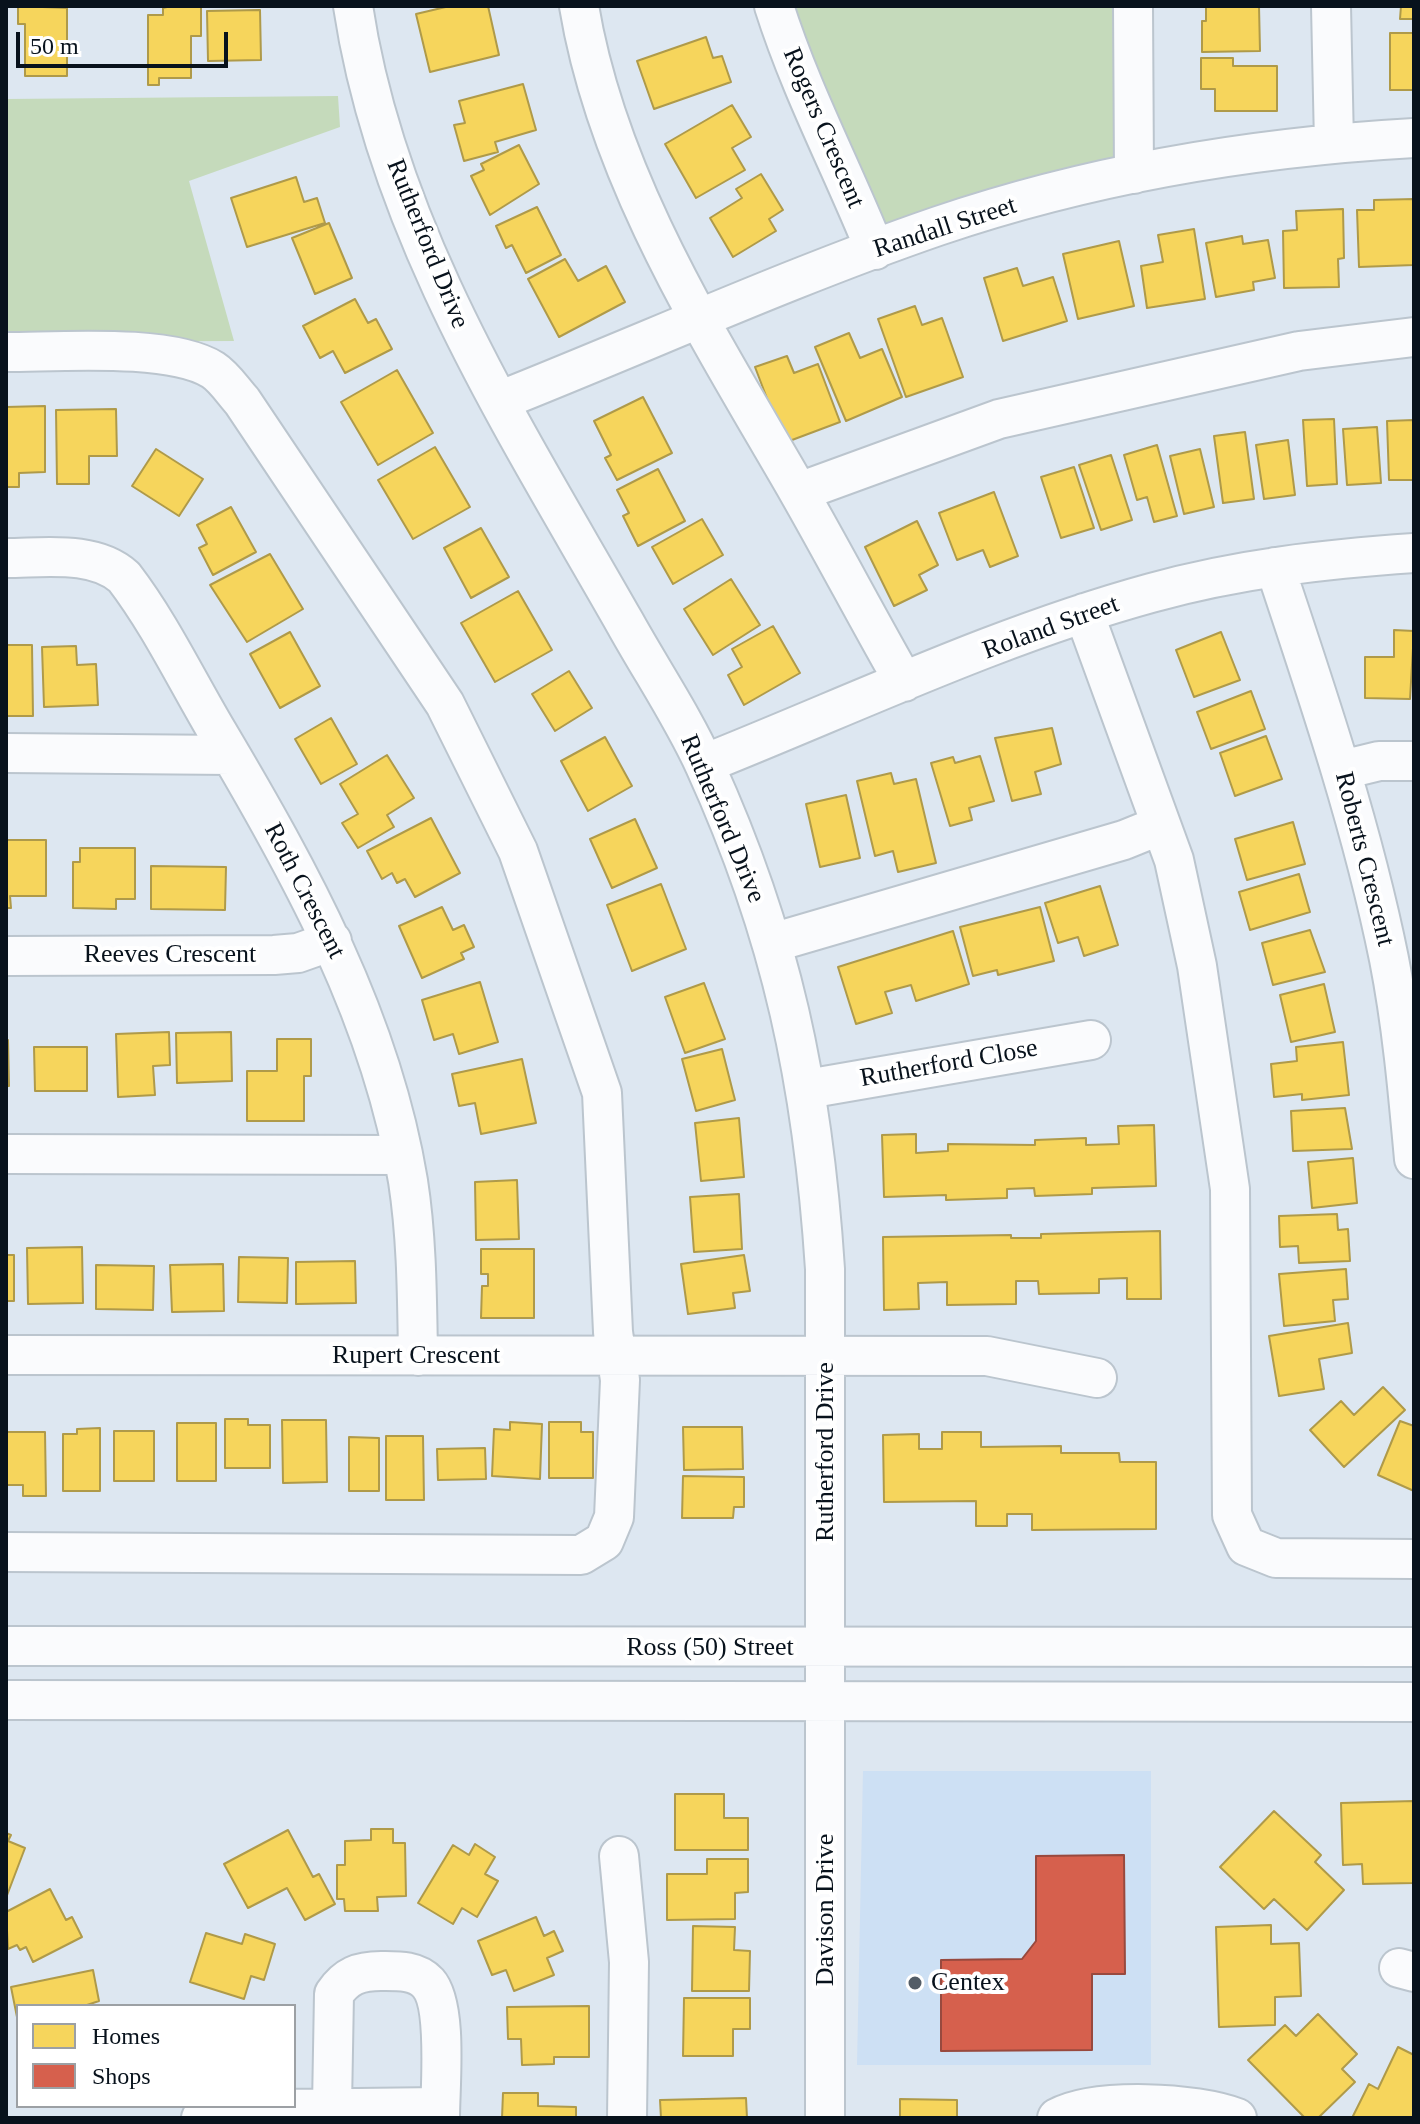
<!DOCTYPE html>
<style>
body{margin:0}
#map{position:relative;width:1420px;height:2124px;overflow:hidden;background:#dde7f1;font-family:Georgia,serif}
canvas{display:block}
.frame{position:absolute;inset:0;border:8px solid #08121c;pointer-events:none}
.legend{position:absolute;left:16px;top:2004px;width:280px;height:104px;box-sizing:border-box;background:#fff;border:2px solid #9ca0a4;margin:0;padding:10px 14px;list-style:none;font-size:24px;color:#08121c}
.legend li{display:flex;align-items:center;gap:16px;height:40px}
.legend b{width:40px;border:2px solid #9ca0a4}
.scale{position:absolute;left:16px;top:32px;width:212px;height:36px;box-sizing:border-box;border:4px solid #08121c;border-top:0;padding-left:10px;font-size:24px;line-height:28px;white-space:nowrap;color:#08121c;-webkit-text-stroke:6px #fff;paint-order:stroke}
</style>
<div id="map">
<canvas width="1420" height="2124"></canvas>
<div class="frame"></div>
<ul class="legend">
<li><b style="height:22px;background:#f6d55c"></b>Homes</li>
<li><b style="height:22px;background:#d6604d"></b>Shops</li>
</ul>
<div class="scale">50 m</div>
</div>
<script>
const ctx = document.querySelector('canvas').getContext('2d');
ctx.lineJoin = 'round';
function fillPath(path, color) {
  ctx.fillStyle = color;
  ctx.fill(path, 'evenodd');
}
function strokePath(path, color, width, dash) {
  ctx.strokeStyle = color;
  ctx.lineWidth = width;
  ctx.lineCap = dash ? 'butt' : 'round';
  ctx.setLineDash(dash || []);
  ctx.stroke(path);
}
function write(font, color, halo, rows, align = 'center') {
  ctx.font = font + ' Georgia,serif';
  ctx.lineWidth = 8;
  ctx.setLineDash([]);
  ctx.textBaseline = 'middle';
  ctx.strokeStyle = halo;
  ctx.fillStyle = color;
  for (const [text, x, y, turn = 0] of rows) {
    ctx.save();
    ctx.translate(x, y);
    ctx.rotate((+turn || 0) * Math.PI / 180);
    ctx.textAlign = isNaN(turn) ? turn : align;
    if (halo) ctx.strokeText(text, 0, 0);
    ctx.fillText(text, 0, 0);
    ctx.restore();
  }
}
fillPath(new Path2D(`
 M863,1771H1151V2065H857Z`), '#cde0f4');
fillPath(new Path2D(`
 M774,6H1133L1134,174L875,250Z
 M338,96L340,127L189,181L234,341L6,342V99Z`), '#c5dabb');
const homes = new Path2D(`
 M18,6L67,8V76H25V24H18Z
 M171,6H201V36H191V78H159V85H148V15H163V8Z
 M450,6H488L499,55L430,72L416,14Z
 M1259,6L1260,51L1202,52V21H1206V7Z
 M1401,6H1414V19H1400Z
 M260,10L261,60L208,61L207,11Z
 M1390,33H1414V90H1390Z
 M706,37L713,58L722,56L731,82L654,109L637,61Z
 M1201,58H1233V66H1277V111H1215V89H1201Z
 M523,84L536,130L495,142L498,152L464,161L454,125L465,123L459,101Z
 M732,105L751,137L732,148L745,170L696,198L665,144Z
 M519,145L539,184L490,215L471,176L484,170L481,164Z
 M761,174L783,210L769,219L776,231L733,257L710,218L742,198L736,189Z
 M296,177L304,202L317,198L325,223L247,247L231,198Z
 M1414,199V265L1359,267L1357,210H1374V200Z
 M537,207L561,255L526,273L512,245L506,248L496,226Z
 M1343,209L1344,258L1338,259L1339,287L1284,288L1283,231L1297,230L1296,211Z
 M329,223L352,278L315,294L292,238Z
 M1194,229L1205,299L1147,308L1141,266L1163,262L1158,235Z
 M1242,236L1243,244L1268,240L1275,278L1253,282L1254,290L1216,297L1206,243Z
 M1119,241L1134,306L1078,319L1063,254Z
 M565,259L578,281L606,266L625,302L559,337L528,279Z
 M1017,268L1023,286L1053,277L1067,321L1003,341L984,278Z
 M355,299L368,323L376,319L392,349L345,373L333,351L320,358L303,326Z
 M915,306L922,325L942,318L963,377L906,397L878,319Z
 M849,333L860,358L882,349L902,397L846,421L815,347Z
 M787,356L794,373L818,364L840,422L784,443L755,367Z
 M397,370L433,433L378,465L341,402Z
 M643,397L672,453L617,480L605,458L611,455L594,421Z
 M45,406V472L19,473V487H6V407Z
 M116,409L117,456H89V484H57L56,410Z
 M1334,419L1337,484L1307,486L1303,420Z
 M1414,420V480H1389L1387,421Z
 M1377,427L1381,483L1347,485L1343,429Z
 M1245,432L1254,499L1223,503L1214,436Z
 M1288,440L1295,495L1264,499L1256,445Z
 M1157,445L1177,516L1154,522L1147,497L1137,500L1124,455Z
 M435,447L470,507L413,539L378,480Z
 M156,449L203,479L179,516L132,486Z
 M1200,449L1214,507L1184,514L1170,456Z
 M1111,455L1132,520L1101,530L1079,465Z
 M1074,467L1094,528L1061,538L1041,477Z
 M658,469L685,521L638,546L623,516L629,513L617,490Z
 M994,492L1018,556L990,567L983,550L957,560L939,513Z
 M231,507L256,552L213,575L199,548L207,544L197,525Z
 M702,519L723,555L673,584L652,547Z
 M917,521L938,565L919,575L927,590L894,606L865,547Z
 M481,528L509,577L471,598L444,548Z
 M270,554L303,609L247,642L210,585Z
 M731,579L760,625L713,655L684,609Z
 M518,591L552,650L495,682L461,623Z
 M773,626L800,673L744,705L728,675L742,667L732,649Z
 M1394,630L1414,631L1410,699L1365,698V657H1394Z
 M290,632L320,686L280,708L250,654Z
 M1221,632L1240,680L1194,697L1176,650Z
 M6,645H32L33,716H6Z
 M76,646L77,665L96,664L98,705L44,707L42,647Z
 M569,671L592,708L555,731L532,694Z
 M1251,691L1265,729L1211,749L1197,712Z
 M331,718L357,764L321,784L295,739Z
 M1052,728L1061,764L1035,772L1041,794L1012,801L995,738Z
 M1266,736L1282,779L1235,796L1220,753Z
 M605,737L632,786L588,811L561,761Z
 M387,755L414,798L387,815L394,827L358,848L342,823L358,814L340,784Z
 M980,756L994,801L969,808L972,820L950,826L931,763L953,757L955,763Z
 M891,773L894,784L916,779L936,863L898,872L893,851L875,856L857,781Z
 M846,795L860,858L820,867L806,804Z
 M431,818L460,873L415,897L405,879L397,883L392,873L382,879L367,851Z
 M635,819L657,868L612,888L590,839Z
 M1293,822L1305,864L1247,880L1235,839Z
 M6,840H46V896H10L11,908H6Z
 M80,848H135V899H116V909L73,908V862H80Z
 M151,866L226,867L225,910L151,909Z
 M1299,874L1310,912L1250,930L1239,892Z
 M661,884L686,949L632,971L607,905Z
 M1100,886L1118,945L1084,956L1078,937L1058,943L1045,903Z
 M442,907L453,930L464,925L474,947L461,953L464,959L422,978L399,926Z
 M1040,907L1054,961L998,975L997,970L973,976L960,927Z
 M1310,930L1325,972L1273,985L1262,943Z
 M953,931L969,984L916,1001L911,985L885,992L892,1013L856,1024L838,967Z
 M480,982L498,1042L459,1054L453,1034L434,1040L422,1000Z
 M704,983L725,1039L685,1053L665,997Z
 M1324,984L1335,1032L1291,1042L1280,995Z
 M169,1032L170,1065L153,1066L155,1095L118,1097L116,1034Z
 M231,1032L232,1081L177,1083L176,1033Z
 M277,1039H311V1076H304V1121H247V1071H277Z
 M6,1040H8L9,1086H6Z
 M1343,1042L1349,1095L1302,1100V1094L1274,1097L1271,1064L1297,1061L1296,1047Z
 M34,1047H87V1091H35Z
 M722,1049L735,1100L696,1111L682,1059Z
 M522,1059L536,1123L481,1134L475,1103L459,1106L452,1074Z
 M1345,1108L1352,1149L1293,1151L1291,1111Z
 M739,1118L744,1177L701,1181L695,1123Z
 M1154,1125L1156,1186L1092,1188V1194L1035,1196L1034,1188L1007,1189V1198L946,1200V1195L884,1197L882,1135L916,1134V1153L948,1151V1144L1035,1145V1140L1086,1138V1145L1119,1144L1118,1126Z
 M1353,1158L1357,1203L1312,1208L1308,1162Z
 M517,1180L519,1239L476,1240L475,1182Z
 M739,1194L742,1249L694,1252L690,1197Z
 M1337,1214L1338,1230L1348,1229L1350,1261L1299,1263L1298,1246L1280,1247L1279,1216Z
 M1160,1231L1161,1299H1127V1278L1099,1279V1293L1039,1294L1038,1281H1016V1304L947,1305V1282L918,1283L919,1309L884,1310L883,1237L1011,1235V1238H1041V1234Z
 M82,1247L83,1303L28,1304L27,1248Z
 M481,1249H534V1318H481L482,1286H488V1274H481Z
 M6,1255H14V1301H6Z
 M744,1255L750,1291L733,1293L735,1308L688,1314L681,1264Z
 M239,1257L288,1258L287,1303L238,1302Z
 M355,1261L356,1303L296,1304V1262Z
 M223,1264L224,1311L172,1312L170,1265Z
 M96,1265L154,1266L153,1310L96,1309Z
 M1346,1269L1348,1299L1333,1300L1335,1321L1284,1326L1279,1274Z
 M1348,1323L1352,1353L1319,1359L1324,1389L1279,1396L1269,1336Z
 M1383,1387L1405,1410L1344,1467L1310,1430L1341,1401L1354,1415Z
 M225,1419H248V1425H270V1468H225Z
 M282,1420H326L327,1482L283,1483Z
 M1400,1421L1414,1426V1491L1378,1475Z
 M510,1422L542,1424L540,1479L492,1476L494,1429L510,1430Z
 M549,1422H581V1432H593V1478H549Z
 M177,1423H216V1481H177Z
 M683,1427H742L743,1469L684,1470Z
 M100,1428V1491H63V1434H77V1429Z
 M114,1431H154V1481H114Z
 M6,1432H45L46,1496H23V1485H6Z
 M942,1432H981V1447L1061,1446V1453H1119L1120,1462H1156V1529L1032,1530V1514H1007V1526H976V1501L884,1502L883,1435L919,1434V1449H942Z
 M386,1436H423L424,1500H386Z
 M349,1437L379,1438V1491H349Z
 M485,1448L486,1479L438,1480L437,1449Z
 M683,1476L744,1477V1507H734L733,1518H682Z
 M675,1794H724V1818H748V1850H675Z
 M1414,1801V1883L1363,1884L1362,1864L1343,1865L1341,1803Z
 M1274,1811L1321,1855L1315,1862L1344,1890L1307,1930L1274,1899L1264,1909L1220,1867Z
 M371,1829H393V1843H405L406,1896L377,1897L378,1911H345L344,1899H337V1865H345V1841L371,1840Z
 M288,1830L313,1877L319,1874L335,1904L305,1920L287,1888L248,1908L224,1864Z
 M6,1833L11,1835L8,1841L25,1848L6,1898Z
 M475,1844L495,1857L485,1874L498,1881L477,1917L462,1908L453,1924L418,1903L453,1845L469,1855Z
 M707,1859H748V1892L735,1893V1919L667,1920V1874H707Z
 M50,1889L66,1920L72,1917L82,1937L33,1962L26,1947L20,1950L17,1945L8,1949L6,1912Z
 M536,1917L544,1936L554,1931L563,1951L547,1958L554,1975L514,1991L506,1970L492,1975L478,1941Z
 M1271,1925V1944L1299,1943L1301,1996L1275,1997V2025L1219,2027L1216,1927Z
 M693,1926L735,1927L734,1950L750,1951L749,1991H692Z
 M206,1933L242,1944L245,1934L275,1944L264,1980L251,1976L244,1999L190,1982Z
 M93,1970L99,2001L84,2006H18V2022L11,1987Z
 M684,1998H750V2029H733V2056H683Z
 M589,2006V2057H554V2064L522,2065L521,2039H508L507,2007Z
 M1318,2014L1357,2054L1342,2069L1355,2082L1318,2118H1305L1248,2060L1285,2025L1296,2036Z
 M1398,2047L1414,2055V2118H1352L1369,2084L1378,2089Z
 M503,2093H538V2106L576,2107V2118H502Z
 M746,2098L747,2118H661L660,2100Z
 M900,2099L957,2100V2118H900Z`);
fillPath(homes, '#f6d55c');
strokePath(homes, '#af9a49', 2);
const shops = new Path2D(`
 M1124,1855L1125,1974H1092V2050L941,2051V1960L1022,1959L1036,1941V1856Z`);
fillPath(shops, '#d6604d');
strokePath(shops, '#98493e', 2);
const minor = new Path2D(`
 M353,6C387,232 514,428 625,623C651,670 683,717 705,766C782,935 813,1085 825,1269V2118
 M579,6C608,181 711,340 798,491C834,554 868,619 904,682
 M774,6C801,91 842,168 875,250
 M1133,6L1134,174
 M1331,6L1334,143
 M6,352C58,352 170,343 213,370C224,377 233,391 242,401L445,704L518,851L602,1093L613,1332L620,1380L614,1517L604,1541L581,1555L6,1552
 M499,401C645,343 790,277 938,226C1091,174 1254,147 1414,138
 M799,492L999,419L1299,351L1414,337
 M6,558C44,558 94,550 124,577C160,624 187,681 218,733C301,873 381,1018 408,1181C417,1239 417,1298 418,1356
 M1275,567C1318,696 1362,826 1389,959C1402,1025 1408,1093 1414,1159
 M1084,613L1174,860L1197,966L1230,1189L1232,1515L1246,1546L1276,1558L1414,1559
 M6,753L231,755
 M704,764C852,705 998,635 1151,593C1237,569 1325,559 1414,553
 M1342,770L1379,761H1414
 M772,943L1124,840L1161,825
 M6,956L274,955L298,953L332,941
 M807,1089L1091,1040
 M6,1154L403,1155
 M6,1355L987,1356L1097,1378
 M6,1646L1414,1647
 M6,1700L1414,1702
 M619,1856L629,1962L627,2118
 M1399,1968L1414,1972
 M332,2106L334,1994C346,1976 359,1971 381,1971C397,1971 416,1970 428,1983C448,2005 440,2087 440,2118
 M201,2118L275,2109L440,2107
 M1057,2118C1095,2097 1197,2102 1237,2118`);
strokePath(minor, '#bbc5ce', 42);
strokePath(minor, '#fafbfd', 38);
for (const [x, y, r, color] of [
 [915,1983,8,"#535d67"]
]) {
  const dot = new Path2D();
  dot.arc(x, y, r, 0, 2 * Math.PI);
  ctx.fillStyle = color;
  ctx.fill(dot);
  strokePath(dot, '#fff', 3);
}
write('26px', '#08121c', '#fff', [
 ["Rogers Crescent",823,128,67],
 ["Randall Street",945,228,-18],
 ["Rutherford Drive",427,244,68],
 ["Roland Street",1051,628,-20],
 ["Rutherford Drive",722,819,67],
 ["Roberts Crescent",1364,859,76],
 ["Roth Crescent",304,891,63],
 ["Reeves Crescent",170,955],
 ["Rutherford Close",949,1064,-10],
 ["Rupert Crescent",416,1356],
 ["Rutherford Drive",826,1452,-90],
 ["Ross (50) Street",710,1648],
 ["Davison Drive",826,1910,-90]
]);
write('26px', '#08121c', '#fff', [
 ["Centex",931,1983]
], 'left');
</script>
